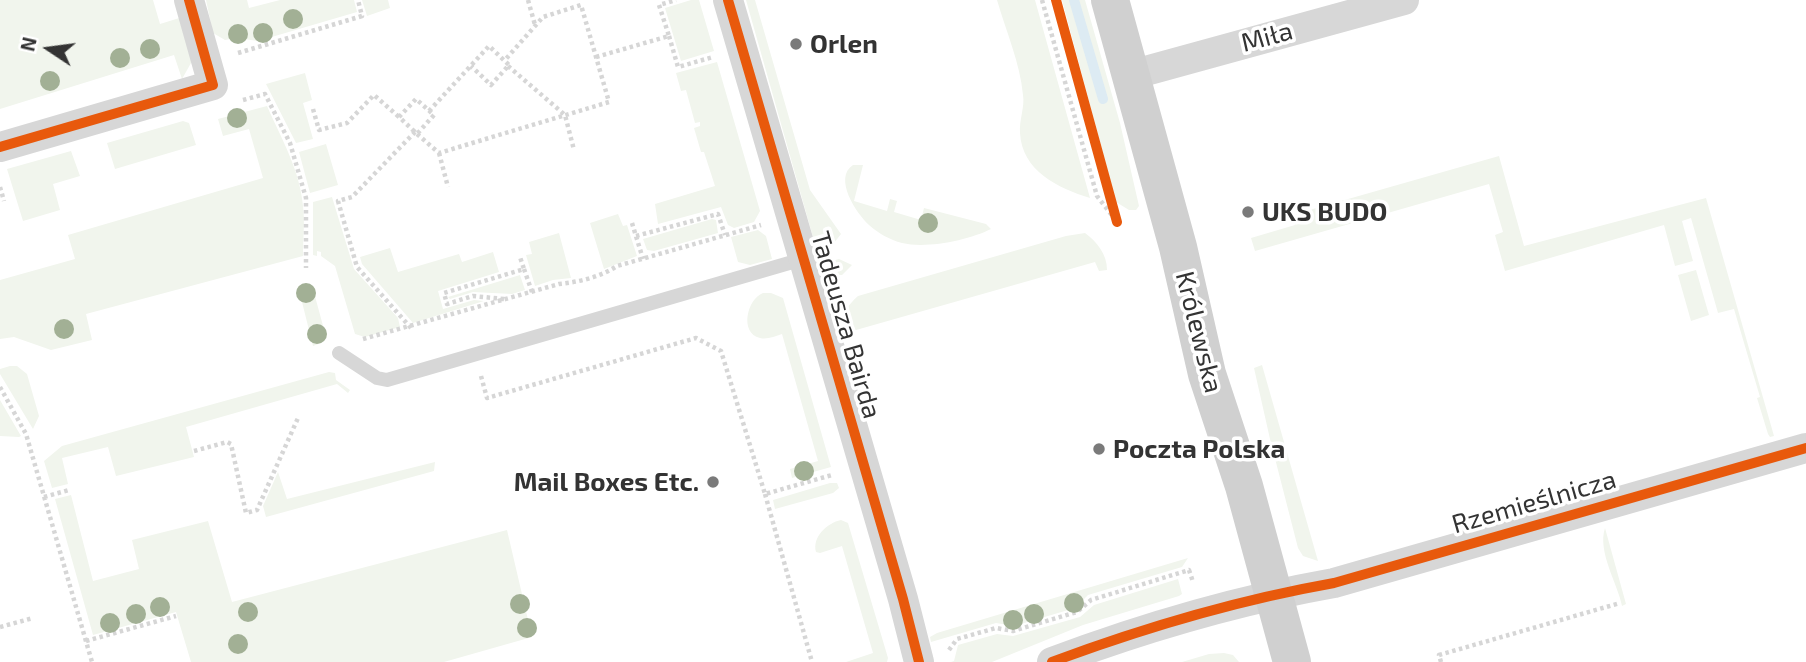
<!DOCTYPE html>
<meta charset="utf-8">
<style>
body{margin:0}
#map{position:relative;width:1806px;height:662px;overflow:hidden;background:#fff;font-family:"Exo 2",sans-serif}
canvas{display:block}
.north{position:absolute;left:14px;top:14px;width:70px;height:70px;-webkit-text-stroke:5px #fff;paint-order:stroke;rotate:283deg;font-size:19px;font-weight:700;line-height:28px;text-align:center;color:#333}
.north::after{content:'';display:block;margin:auto;width:24px;height:32px;background:#333;clip-path:polygon(50% 0,100% 100%,50% 72%,0 100%)}
</style>
<div id="map">
<canvas width="1806" height="662"></canvas>
<div class="north">N</div>
</div>
<script>
const ctx = document.querySelector('canvas').getContext('2d');
ctx.lineJoin = 'round';
function fillPath(path, color) {
  ctx.fillStyle = color;
  ctx.fill(path, 'evenodd');
}
function strokePath(path, color, width, dash) {
  ctx.strokeStyle = color;
  ctx.lineWidth = width;
  ctx.lineCap = dash ? 'butt' : 'round';
  ctx.setLineDash(dash || []);
  ctx.stroke(path);
}
function write(font, color, halo, rows, align = 'center') {
  ctx.font = font + ' "Exo 2",sans-serif';
  ctx.lineWidth = 7;
  ctx.setLineDash([]);
  ctx.textBaseline = 'middle';
  ctx.strokeStyle = halo;
  ctx.fillStyle = color;
  for (const [text, x, y, turn = 0] of rows) {
    ctx.save();
    ctx.translate(x, y);
    ctx.rotate((+turn || 0) * Math.PI / 180);
    ctx.textAlign = isNaN(turn) ? turn : align;
    if (halo) ctx.strokeText(text, 0, 0);
    ctx.fillText(text, 0, 0);
    ctx.restore();
  }
}
fillPath(new Path2D(`
 M0,0H153L160,24L189,15L191,63L182,79L174,55L0,109Z
 M206,0H247L249,8L280,0H354L357,12L258,41L236,38L225,40L213,33Z
 M362,0H388L390,8L367,16Z
 M691,0H699L714,51L681,61L665,8Z
 M746,0H755L810,190L841,234L834,243L823,247L828,262L839,259L852,265L842,275H831L822,269Z
 M997,0H1035L1090,198C1058,188 1022,171 1020,133C1019,120 1025,107 1023,95C1020,63 1006,31 997,0Z
 M1062,0H1085L1120,123L1139,206L1136,210H1129L1116,202Z
 M717,62L760,211L754,222L734,228L728,225L721,207L658,224L655,204L715,186L704,152H701L694,128L700,126V122L695,123L686,90L681,91L676,73Z
 M305,73L312,100L303,103L313,139L296,143L266,84Z
 M267,106C281,138 300,170 303,206C305,222 303,239 303,256L86,314L92,340L51,350L14,337L0,339V280L75,259L68,235L263,178L249,129L223,136L218,119Z
 M183,121L189,123L196,145L115,169L107,143Z
 M326,144L338,185L310,193L299,152Z
 M71,151L80,176L53,184L60,210L23,221L7,169Z
 M1499,156L1524,246L1706,198L1774,436L1770,437L1768,434L1757,398L1760,397L1734,309L1718,313L1691,218L1682,221L1693,261L1675,266L1664,225L1505,271L1495,235L1503,232L1489,184L1255,251L1251,238L1295,225L1292,215Z
 M853,165H863L854,201L887,211L890,199L897,201L894,212L921,220L924,208L986,224L991,229C969,240 927,249 902,243C890,240 878,233 869,225C856,213 833,178 853,165Z
 M332,197L354,269L398,318L400,327L365,337L355,334L335,266L321,256V252L317,251V256L313,255V202Z
 M618,214L623,226L627,225L637,256L604,269L590,223Z
 M712,219L716,220L718,233L654,251L647,250L643,239Z
 M758,230L766,236L772,259L750,265L738,262L731,237Z
 M559,233L571,278L553,280L535,286L526,255L532,254L529,242Z
 M1085,233C1097,242 1107,254 1107,270L1099,271L1095,262L842,334C839,317 846,307 858,296L1066,236Z
 M390,248L398,272L459,254L462,262L493,252L499,272L438,291L443,309L474,300L484,301L413,323L362,264L360,257Z
 M1696,270L1709,315L1691,321L1678,275Z
 M520,275L525,290L512,294L473,292L450,299L448,297Z
 M307,285L313,289L325,333L321,343L313,346L298,286Z
 M763,293H771L783,298L831,467L792,478L790,469L818,461L782,334C775,336 767,340 760,338C739,333 747,299 763,293Z
 M1262,365L1318,561L1303,556L1298,548L1270,439L1254,368Z
 M10,366H17L27,374L39,416L33,429L0,374V369Z
 M329,372L335,373L336,380L350,390L348,393L337,384L186,427L194,457L116,476L108,447L62,458L68,484L52,488L44,461L62,446Z
 M0,400L21,436L19,437L0,436Z
 M435,462L434,471L266,517L263,506L278,472L287,499Z
 M830,483H837L839,488L833,493L775,509L773,500Z
 M71,495L93,581L139,569L132,540L208,521L232,602L507,530L532,637L444,662H191L176,612L93,635L55,499Z
 M841,520L848,523L888,658L887,662H846L873,653L842,546L820,553L816,552C812,537 827,523 841,520Z
 M1605,528L1626,604L1622,606C1618,584 1597,552 1605,528Z
 M1188,558L1182,567L1088,595L1075,608L1014,626L996,623L931,642L930,637L937,633Z
 M1178,579L1182,594L1179,596L1083,625L992,662H951L954,661L958,645L997,634L1013,636L1080,617L1094,605Z
 M1224,653L1233,655L1239,662H1182L1209,654Z`), '#f1f5ed');
strokePath(new Path2D(`
 M1074,0L1103,99`), '#ddebf3', 10);
strokePath(new Path2D(`
 M528,0L535,25
 M1042,0L1097,196L1117,222
 M669,36L678,67L713,57
 M238,53L362,16L358,0
 M596,57L669,36L659,5L676,0
 M508,66L565,115L574,150
 M243,100L265,94L290,143L306,198V268
 M313,109L319,130L347,123L374,95L399,117
 M429,111L489,46L509,65L491,85L471,66
 M417,134L439,153L609,102L581,5L543,17L505,60
 M439,153L448,187
 M0,187L4,201
 M632,223L643,259
 M636,236L718,214L725,235
 M524,269L532,292
 M504,299L473,296L447,304L444,293L524,269L520,257
 M411,328L357,267L338,201L352,197L415,132L417,134L434,115L416,99L399,117L415,132
 M363,339L559,284C579,282 600,277 617,266L761,225
 M481,376L487,398L696,338L721,351L765,494L832,475
 M0,387L26,434L92,662
 M194,451L227,442L231,444L246,513L257,510L298,418
 M765,494L812,662
 M44,497L69,490
 M0,627L33,618
 M86,641L176,616
 M949,650L957,639L996,628L1013,631L1077,612L1091,600L1189,570L1193,582
 M1441,662L1439,655L1620,603`), '#d6d6d6', 4.5, [3.5, 3.5]);
strokePath(new Path2D(`
 M339,353L377,378L387,380L803,259`), '#d7d7d7', 14);
strokePath(new Path2D(`
 M728,0L903,599L919,662
 M1131,75L1404,0
 M0,147L213,85L189,0
 M1052,662C1143,628 1238,600 1334,583L1806,448`), '#d7d7d7', 30);
strokePath(new Path2D(`
 M1110,0L1178,247L1207,374L1244,486L1292,662`), '#d0d0d0', 38);
strokePath(new Path2D(`
 M728,0L903,599L919,662
 M1056,0L1117,222
 M0,147L213,85L189,0
 M1052,662C1143,628 1238,600 1334,583L1806,448`), '#e8590c', 10);
ctx.fillStyle = '#a2b095';
for (const [x, y] of [
 [293,19],
 [263,33],
 [238,34],
 [150,49],
 [120,58],
 [50,81],
 [237,118],
 [928,223],
 [306,293],
 [64,329],
 [317,334],
 [804,471],
 [1074,603],
 [520,604],
 [160,607],
 [248,612],
 [136,614],
 [1034,614],
 [1013,620],
 [110,623],
 [527,628],
 [238,644]
]) {
  ctx.beginPath();
  ctx.arc(x, y, 10, 0, 2 * Math.PI);
  ctx.fill();
}
for (const [x, y, r, color] of [
 [796,44,7,"#7a7a7a"],
 [1248,212,7,"#7a7a7a"],
 [1099,449,7,"#7a7a7a"],
 [713,482,7,"#7a7a7a"]
]) {
  const dot = new Path2D();
  dot.arc(x, y, r, 0, 2 * Math.PI);
  ctx.fillStyle = color;
  ctx.fill(dot);
  strokePath(dot, '#fff', 2.5);
}
write('26px', '#333', '#fff', [
 ["Miła",1267,37,-15],
 ["Tadeusza Bairda",846,325,74],
 ["Królewska",1199,332,76],
 ["Rzemieślnicza",1534,502,-16]
]);
write('bold 26px', '#333', '#fff', [
 ["Orlen",810,44],
 ["UKS BUDO",1262,212],
 ["Poczta Polska",1113,449],
 ["Mail Boxes Etc.",699,482,"right"]
], 'left');
</script>
